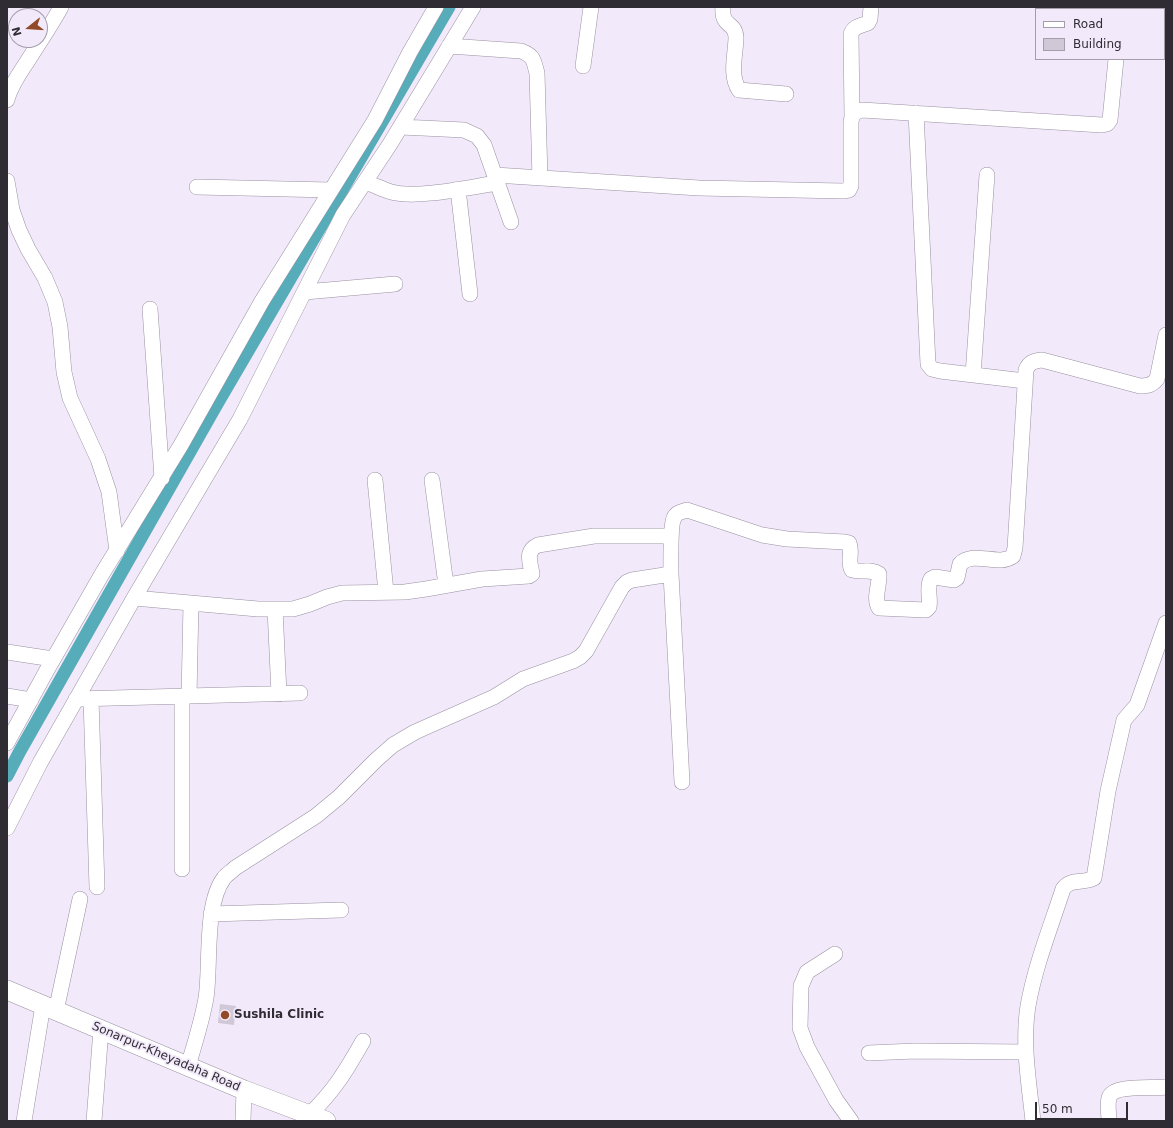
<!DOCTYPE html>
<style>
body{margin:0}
#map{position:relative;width:1173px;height:1128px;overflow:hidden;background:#f2e9fa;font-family:"DejaVu Sans",sans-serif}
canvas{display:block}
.frame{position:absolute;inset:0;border:8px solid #302c33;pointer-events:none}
.legend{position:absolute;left:1035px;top:8px;width:130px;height:52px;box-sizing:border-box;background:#f2e9fa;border:1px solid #a49daa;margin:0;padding:5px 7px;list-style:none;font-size:12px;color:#302c33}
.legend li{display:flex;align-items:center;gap:8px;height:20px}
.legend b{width:20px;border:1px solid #a49daa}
.north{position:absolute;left:8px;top:8px;width:40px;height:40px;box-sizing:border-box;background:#f2e9fa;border:1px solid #a49daa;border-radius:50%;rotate:253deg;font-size:11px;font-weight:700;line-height:16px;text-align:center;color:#302c33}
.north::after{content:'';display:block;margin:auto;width:14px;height:18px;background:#924a28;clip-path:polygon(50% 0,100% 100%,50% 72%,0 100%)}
.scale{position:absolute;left:1035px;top:1102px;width:93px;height:18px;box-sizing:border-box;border:2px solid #302c33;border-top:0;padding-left:5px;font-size:12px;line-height:14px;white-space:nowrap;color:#302c33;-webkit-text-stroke:3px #f2e9fa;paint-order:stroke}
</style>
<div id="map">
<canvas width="1173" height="1128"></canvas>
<div class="frame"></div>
<ul class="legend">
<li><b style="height:5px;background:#fff"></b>Road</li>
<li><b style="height:11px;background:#d0c7d7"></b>Building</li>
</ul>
<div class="north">N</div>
<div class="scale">50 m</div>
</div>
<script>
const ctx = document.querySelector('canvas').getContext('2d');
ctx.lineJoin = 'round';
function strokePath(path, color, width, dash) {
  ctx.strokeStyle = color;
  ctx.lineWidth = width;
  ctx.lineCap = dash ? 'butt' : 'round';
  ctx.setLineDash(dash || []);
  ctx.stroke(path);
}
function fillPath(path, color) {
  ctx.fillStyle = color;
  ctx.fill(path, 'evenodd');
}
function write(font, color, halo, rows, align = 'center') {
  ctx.font = font + ' "DejaVu Sans",sans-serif';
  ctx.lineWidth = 3.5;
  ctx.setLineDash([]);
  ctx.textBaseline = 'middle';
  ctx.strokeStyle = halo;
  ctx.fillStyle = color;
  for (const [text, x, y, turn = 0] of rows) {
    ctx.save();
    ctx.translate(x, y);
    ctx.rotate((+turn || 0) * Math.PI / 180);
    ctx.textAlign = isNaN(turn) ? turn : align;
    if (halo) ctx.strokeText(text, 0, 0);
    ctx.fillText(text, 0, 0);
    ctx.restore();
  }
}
strokePath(new Path2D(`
 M7,776L20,751L217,404L449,7`), '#56acb9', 13);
fillPath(new Path2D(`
 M220,1004L236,1006L234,1025L218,1023Z`), '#d0c7d7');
const minor = new Path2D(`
 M723,7C721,28 735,21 736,37C736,53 729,75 739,90L786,94
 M1121,9V7
 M449,46L521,51C534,56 533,59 537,73L540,178
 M583,66L591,7
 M7,100C10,87 19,74 27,62C38,44 51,26 61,7
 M916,113L928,364L932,369L940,371L1025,381
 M852,116L851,34C854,26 860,26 868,23L870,19L871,7
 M401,127L464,130L477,136L484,145L511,222
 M495,175L699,188L843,191L849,190L851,186V122C852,115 854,112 862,110L1102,125L1107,124L1110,120L1116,59
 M7,181L12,210L19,230L28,249L45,278L55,302L60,327L64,372L70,398L98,459L109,492L117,551
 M365,182C374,185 382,189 391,192C418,199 469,187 498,183
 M197,187L331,190
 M458,189L470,294
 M305,292L395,284
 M150,309L162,478
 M973,375L987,175
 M375,480L386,592
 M432,480L446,585
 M671,574L682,782
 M134,598L258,609H293L310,604L327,597L342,593L405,592L426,589L482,579L529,576L532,574C530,561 525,551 538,545L594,536H671
 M275,609L279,694
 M7,652L53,659
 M7,696L31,700
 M189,696L191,604
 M76,699L300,693
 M91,699L97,887
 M7,743L47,670L102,574L181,445L262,301L375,120L410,52L436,7
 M7,828L40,763L134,598L240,419L343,215L390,144L473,7
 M182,869V696
 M211,914L341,910
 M835,954L807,972L801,986L800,1028L807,1047L836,1100L851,1121
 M56,1011L80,899
 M869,1053L915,1051L1025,1052
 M188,1066C195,1043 202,1021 206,998C211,966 204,904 224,878C226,875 231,872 235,868L316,816L339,797L376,760L393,745L415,732L494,697L523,679L573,661L580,657L586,651L622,587L627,582L632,580L671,574C671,563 670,525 674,518C676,512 682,512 687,510L762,535L787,539L845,542L849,543C853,552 847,561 852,570C861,573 871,568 879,574C880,585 873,598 879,608L926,610L929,607C931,598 926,588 931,579L935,577L954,580L957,578L960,564C974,550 998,567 1013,556L1015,548L1026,370C1029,362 1034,361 1042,360L1140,386C1148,386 1152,385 1157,379L1166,335
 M309,1115C334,1091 346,1071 363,1041
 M24,1121L43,1005
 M94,1121L101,1029
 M243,1121L244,1090
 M1033,1121C1029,1083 1022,1044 1028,1006C1035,966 1051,926 1063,889C1070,878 1083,884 1094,878L1108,791L1124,720L1137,705L1166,623
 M1109,1121C1109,1114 1107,1105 1109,1098C1113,1084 1153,1089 1166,1087`);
const major = new Path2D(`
 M7,990L244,1090L326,1121`);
strokePath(minor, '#9991a0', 16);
strokePath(major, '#9991a0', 20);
strokePath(minor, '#fff', 15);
strokePath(major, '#fff', 19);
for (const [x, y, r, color] of [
 [225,1015,5,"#924a28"]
]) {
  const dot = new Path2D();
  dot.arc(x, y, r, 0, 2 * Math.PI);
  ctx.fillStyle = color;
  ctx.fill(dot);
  strokePath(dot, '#f2e9fa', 1.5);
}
write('bold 12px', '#302c33', '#f2e9fa', [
 ["Sushila Clinic",234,1015]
], 'left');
write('12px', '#302c33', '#f2e9fa', [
 ["Sonarpur-Kheyadaha Road",166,1057,23]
]);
</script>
